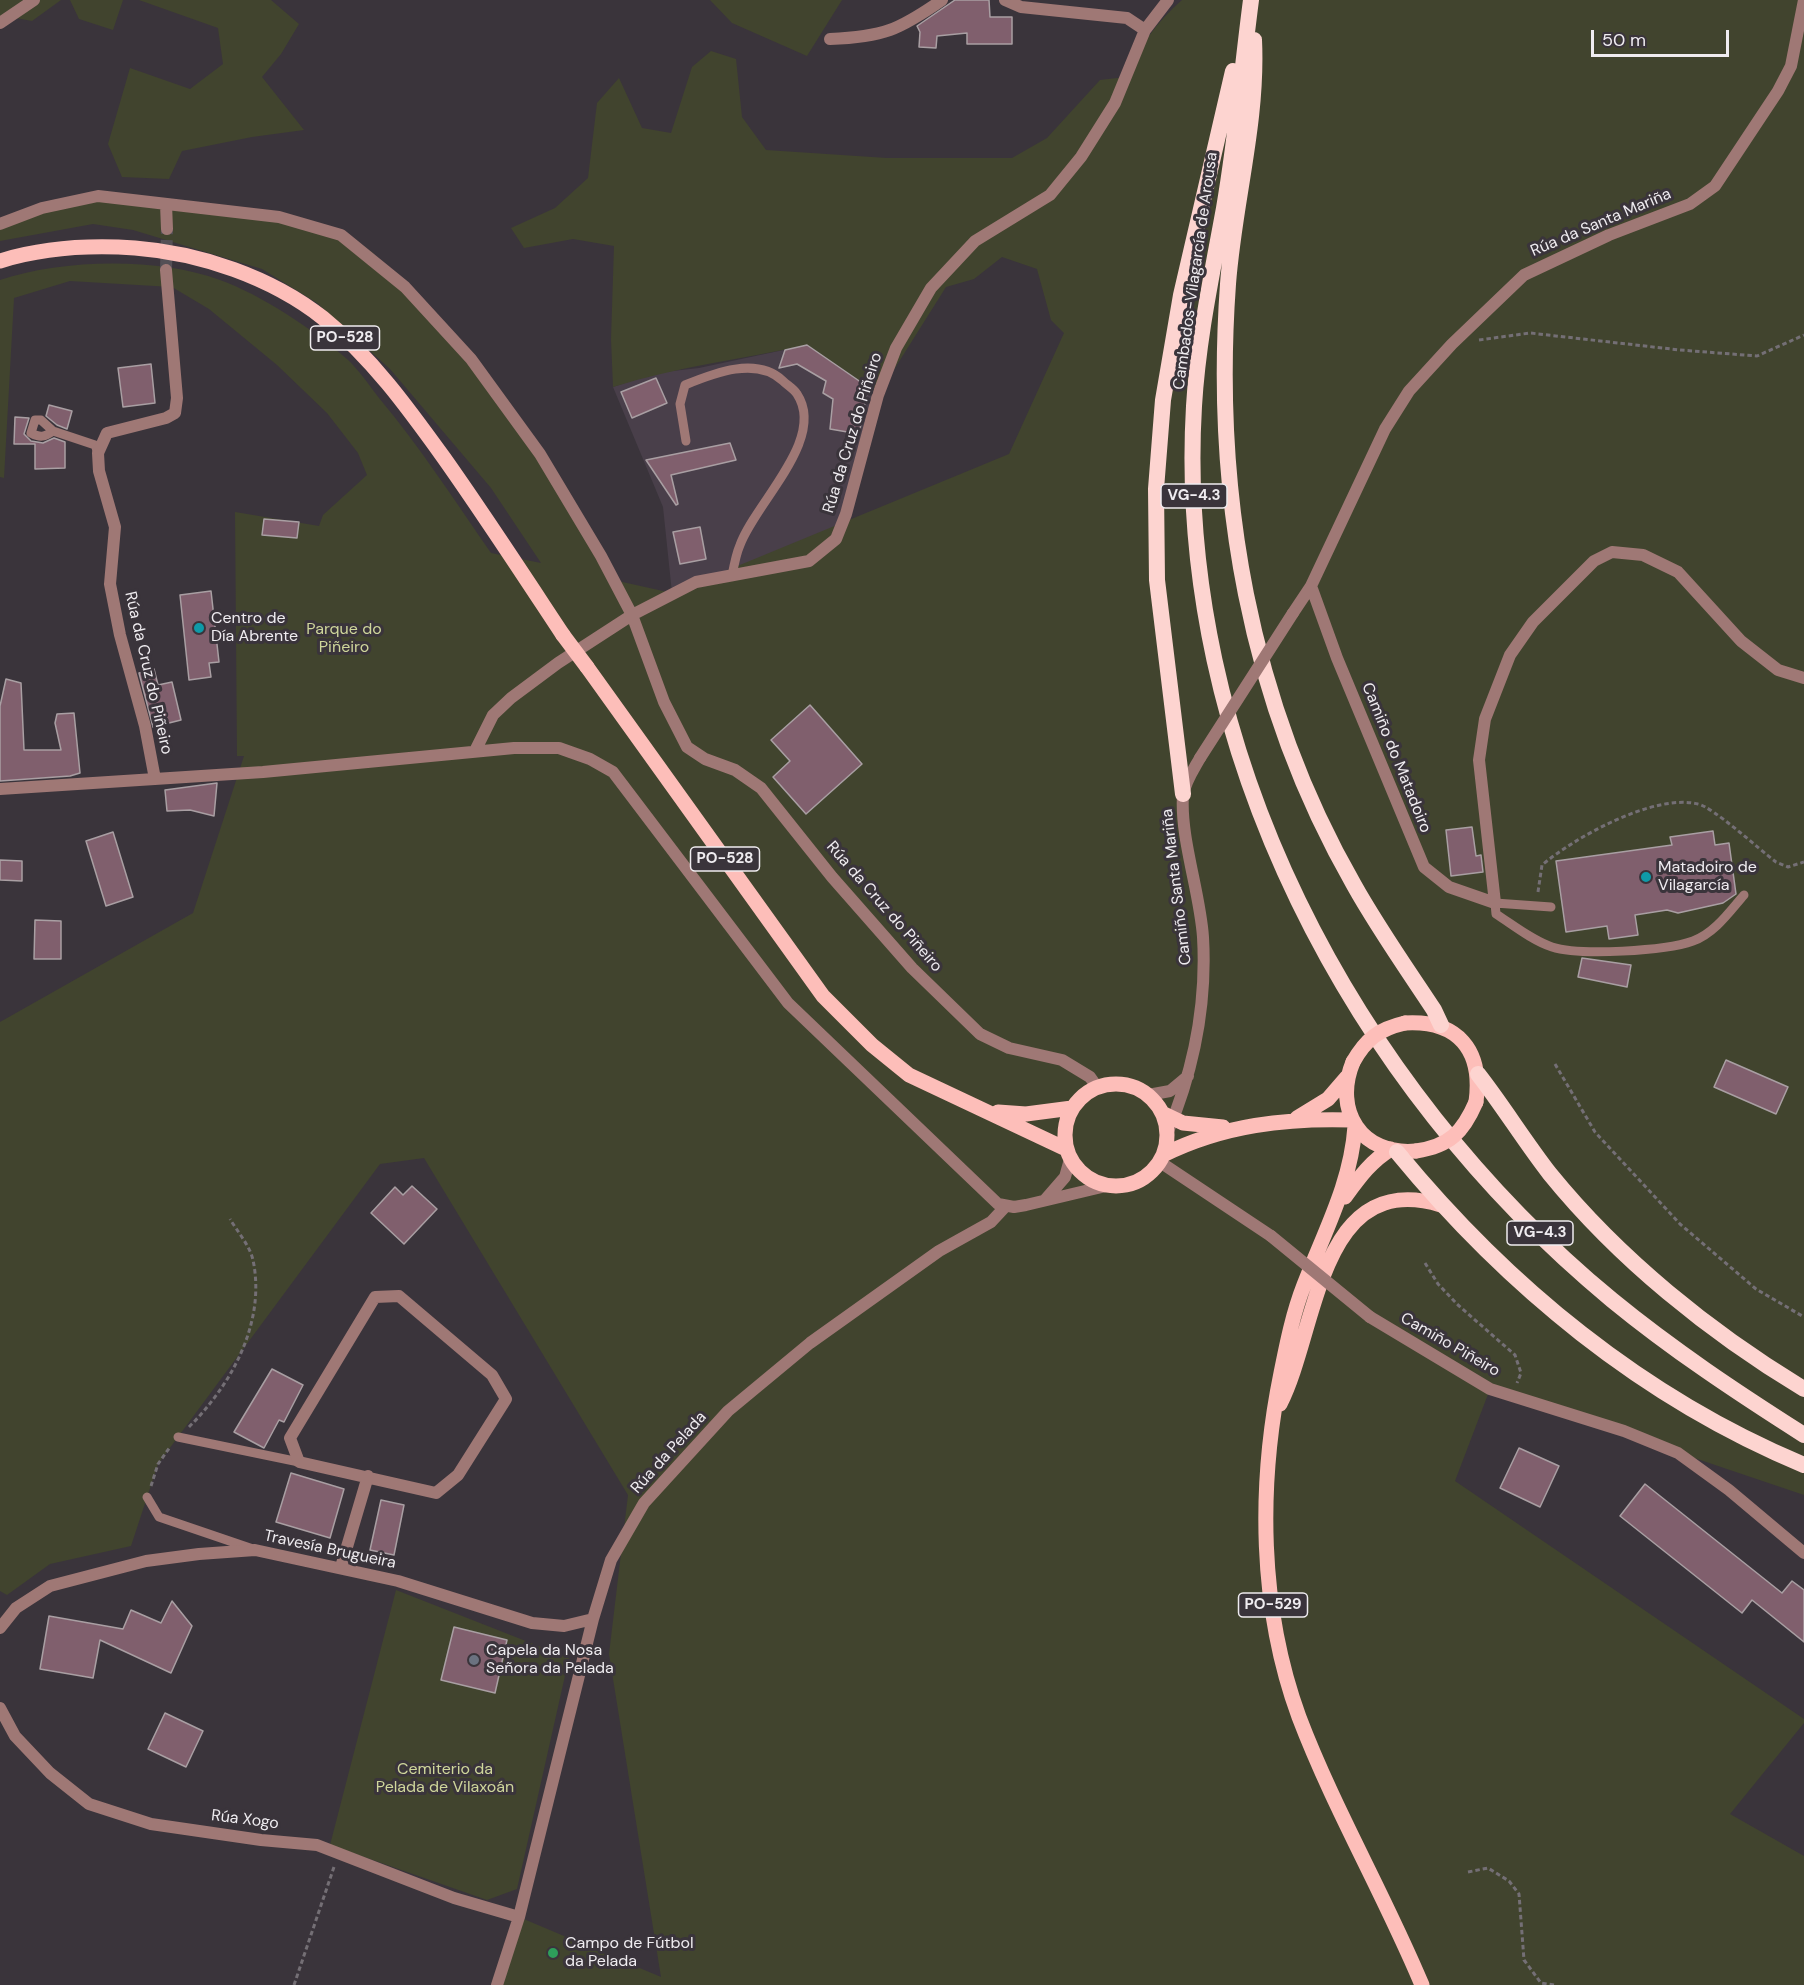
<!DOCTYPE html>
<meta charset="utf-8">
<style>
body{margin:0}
#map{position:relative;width:1804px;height:1985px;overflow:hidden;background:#3a343b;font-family:"DM Sans",sans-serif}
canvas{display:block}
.scale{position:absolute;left:1591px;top:30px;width:138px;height:27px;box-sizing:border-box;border:3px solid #efecf0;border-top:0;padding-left:8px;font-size:18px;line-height:21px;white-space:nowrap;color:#efecf0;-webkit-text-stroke:4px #3a343b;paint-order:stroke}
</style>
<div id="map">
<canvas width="1804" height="1985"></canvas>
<div class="scale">50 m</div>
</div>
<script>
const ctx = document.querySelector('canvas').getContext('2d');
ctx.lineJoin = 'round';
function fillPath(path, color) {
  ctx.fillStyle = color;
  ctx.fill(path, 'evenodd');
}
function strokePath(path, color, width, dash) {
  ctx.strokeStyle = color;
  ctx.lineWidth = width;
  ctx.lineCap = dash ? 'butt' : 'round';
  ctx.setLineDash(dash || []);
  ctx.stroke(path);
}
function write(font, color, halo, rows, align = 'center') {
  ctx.font = font + ' "DM Sans",sans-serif';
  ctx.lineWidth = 6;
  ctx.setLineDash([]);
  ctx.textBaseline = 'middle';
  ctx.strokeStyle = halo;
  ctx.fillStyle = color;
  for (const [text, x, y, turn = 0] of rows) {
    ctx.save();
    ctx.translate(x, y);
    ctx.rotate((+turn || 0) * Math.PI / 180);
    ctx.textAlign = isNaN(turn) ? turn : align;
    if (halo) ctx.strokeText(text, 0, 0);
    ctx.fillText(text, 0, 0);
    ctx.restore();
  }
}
fillPath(new Path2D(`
 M807,345L878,395L836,539L672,593L663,507L613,387L655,373L699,368Z`), '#493f4a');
fillPath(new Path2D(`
 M0,0H61L32,21L10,17L0,23Z
 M70,0H123L113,30L79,19Z
 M139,0H271L299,24L281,54L262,77L304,130L252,137L182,151L169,179L122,177L108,144L130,68L190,89L223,64L218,28Z
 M710,0H842L807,56L732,23Z
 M1182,0H1804V1495L1490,1389L1455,1481L1804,1719V1723L1730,1814L1804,1856V1985H494L519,1917L661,1977L609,1654L628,1495L424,1158L380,1164L158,1464L131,1546L50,1564L7,1595L0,1591V1022L193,913L244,756H237L235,512L319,526L323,515L367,475L358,453L327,413L277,365L209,309L172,287L70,281L14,298L4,478L0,477V280C62,259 158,257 220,280C262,295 314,330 347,359C359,370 369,385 379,398C420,447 455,501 491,553L541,563L491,488L390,369L317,303L262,269L133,230L93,224L0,241V223L98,196L279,217L336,234L372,252L416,299L540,454L609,579L672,593L1009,454L1064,333L1051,320L1037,269L1002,257L974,279L946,287L878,395L807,345C742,359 676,367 613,387L611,339L614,246L573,239L524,248L511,228L555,208L588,178L597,103L619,78L642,128L671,133L692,67L711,51L736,59L742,117L766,150L887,158H1012L1047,138L1100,80L1126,77C1139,46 1157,22 1182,0Z
 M396,1590L569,1658L517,1889L487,1900L330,1845Z`), '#41442e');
const building = new Path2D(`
 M955,0H989L990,17H1012V44H967V33L937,36L936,48L919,47L920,32L917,26Z
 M807,345L868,387L859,434L830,429L833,399L823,393L826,381L797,364L779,368L785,350Z
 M151,364L155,403L123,407L118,368Z
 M656,378L667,403L632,418L621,392Z
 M49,405L72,411L67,429L57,425L46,416Z
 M15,417L29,418L24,434L31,441L43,443L54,438L65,442V468L35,469V444H14Z
 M730,443L736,460L671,475L678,504L676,505L646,460Z
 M264,519L299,522L297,538L262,535Z
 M700,527L706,559L680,564L673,532Z
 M211,591L219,662L209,663L211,677L189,680L180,595Z
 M154,669L158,685L172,682L181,720L153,727L139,673Z
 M6,679L21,683L24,750H61L55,723L57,714L74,713L80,773L70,776L0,781V706Z
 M810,705L862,764L806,814L773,777L790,761L771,740Z
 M217,783L214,816L190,810L167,811L165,790Z
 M1472,827L1476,856L1481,855L1483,872L1451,876L1446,830Z
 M1713,831L1715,845L1729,843L1736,894L1723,903L1678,913L1667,910L1635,915L1638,935L1609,939L1607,926L1566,932L1556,861L1672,845L1670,837Z
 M113,832L133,897L106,906L86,841Z
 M0,860L22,861V881L0,880Z
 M35,920L61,921V959H34Z
 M1582,958L1631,965L1627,987L1578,977Z
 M1726,1060L1788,1087L1776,1114L1714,1087Z
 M412,1186L437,1209L404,1244L371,1213L395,1187L403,1195Z
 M272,1369L303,1385L284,1422L279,1420L264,1448L234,1432Z
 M1519,1448L1559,1466L1540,1507L1500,1488Z
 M291,1473L344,1489L330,1538L276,1522Z
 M1645,1484L1782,1593L1792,1581L1804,1590V1642L1752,1600L1742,1613L1620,1516Z
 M381,1500L404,1505L394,1555L370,1550Z
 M172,1601L192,1626L171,1673L100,1640L93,1678L40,1669L49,1616L123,1629L131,1610L161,1623Z
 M454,1627L507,1640L495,1693L441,1680Z
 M165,1713L203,1731L186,1767L148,1749Z`);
fillPath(building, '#805f6d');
strokePath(building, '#a99fa3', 1.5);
strokePath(new Path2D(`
 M166,270L167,229`), '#555056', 12, [12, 6]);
strokePath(new Path2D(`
 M1479,340L1530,333L1680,350L1757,356L1804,335
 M1538,892L1542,865C1574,838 1654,793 1698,804C1713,807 1760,850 1776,862L1788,867L1804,862
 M1555,1064L1595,1132L1680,1224L1756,1289L1804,1317
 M1425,1263L1438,1284L1458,1305L1515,1355L1521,1373L1517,1383
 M189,1427C232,1384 266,1322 253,1260C250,1246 237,1231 230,1219
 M151,1486L158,1464L170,1447
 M1468,1872L1488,1868L1509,1881L1519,1894L1524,1960L1541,1983L1554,1985
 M294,1985L334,1867`), '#746f75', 3, [4.5, 3]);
strokePath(new Path2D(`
 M53,431C45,437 40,438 31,433L35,420H41L53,431L95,445L98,453
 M686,441L680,404L685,385C714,373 757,356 783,381C787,385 794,389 797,394C827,439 755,503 740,545C736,554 734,565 732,576
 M1551,907L1495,903L1496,914C1513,925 1533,941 1552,947C1580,956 1665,951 1693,941C1715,933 1730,911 1744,895
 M178,1437L299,1462
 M147,1497L159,1517L253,1549`), '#9f7875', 9);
strokePath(new Path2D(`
 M1005,0L1021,7L1127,18L1145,30
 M0,23L34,0
 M830,39C883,37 899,30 942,0
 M166,204L167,229
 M0,224L42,208L98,196L279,217L341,235L405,287L471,359L540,454L601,556L632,615L664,702L687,747L705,759L735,770L761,788L832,877L912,968L980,1034L1009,1048L1062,1060L1090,1077L1097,1087
 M1311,586L1337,658L1424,867L1449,887L1495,903L1479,760L1485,719L1510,655L1533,622L1594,561L1612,552L1643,555L1678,572L1741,641L1778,670L1804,678
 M1293,613L1311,586L1385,429L1409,391L1452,344L1524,275L1609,235L1690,204L1715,186L1778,91L1791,66L1804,0
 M475,751L493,715L511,698L558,663L632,615L696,582L809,561L836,539L846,514L878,395L896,348L931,288L975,241L1050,195L1081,157L1115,103L1145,30L1168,0
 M155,779L145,726L120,635L110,584L115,527L99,471L98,453L107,433L166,418L175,413L177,398L166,270
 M0,789L263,772L514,748H559L590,759L613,772L788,1003L998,1204L1014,1207L1026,1205L1106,1186
 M1148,1095L1170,1091L1188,1076
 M1167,1134C1194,1070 1207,1006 1203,937C1200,892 1180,838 1183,795C1185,782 1194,769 1200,758
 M1160,1162L1271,1236
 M1045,1200L1065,1177L1070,1159
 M399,1296L492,1375L506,1399L458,1475L436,1493L299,1462L290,1438L375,1297Z
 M1370,1317L1490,1389L1624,1431L1678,1453L1729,1490L1804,1553
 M341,1567L368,1476
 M0,1628L16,1608L50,1586L146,1561L199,1554L255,1550L398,1581L532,1623L564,1626L593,1619
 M0,1708L15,1736L50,1773L89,1804L151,1824L261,1840L317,1845L454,1898L519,1917
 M497,1985L519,1917L593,1619L611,1560L644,1503L728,1411L810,1343L939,1251L991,1222L1005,1207`), '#9f7875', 12);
strokePath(new Path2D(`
 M0,261C42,248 91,245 135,248C200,253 271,277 323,318C372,358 408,408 444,458C485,516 524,576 563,635
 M587,667L823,996L872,1045L909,1075L1066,1149
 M1405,1023C1458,1020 1483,1050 1476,1102
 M1353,1062C1333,1110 1361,1156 1416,1151
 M1065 1135a51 51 0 1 1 102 0a51 51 0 1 1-102 0Z
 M998,1112L1026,1114L1072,1108
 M1162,1113L1183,1123L1223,1127
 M1297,1118L1328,1099L1347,1077
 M1355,1126C1351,1184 1324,1232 1304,1285C1293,1313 1287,1343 1281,1373C1258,1485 1259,1608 1299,1717C1334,1809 1384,1894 1422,1985
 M1163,1155C1223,1125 1286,1118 1352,1120
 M1345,1197C1359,1178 1371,1161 1391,1149
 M1280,1404C1318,1330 1318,1168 1441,1205`), '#fdbeb9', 15);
strokePath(new Path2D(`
 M1251,0C1242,69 1236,139 1224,208C1212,274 1198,339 1194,406C1174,748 1353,1086 1612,1300C1673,1350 1738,1393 1804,1435
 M1254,40C1258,123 1234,202 1228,284C1213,493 1249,702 1354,885C1378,928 1407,969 1434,1010L1441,1025
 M1183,794L1157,580L1156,489L1163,400L1181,295L1233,71
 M1478,1074C1503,1106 1525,1142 1550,1174C1619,1259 1711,1333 1804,1389
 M1397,1152C1507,1286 1643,1398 1804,1465`), '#fdd4d0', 16);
strokePath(new Path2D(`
 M1200,758L1293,613
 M1271,1236L1370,1317`), '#9f7875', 12);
strokePath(new Path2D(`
 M563,635L587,667
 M1353,1062C1366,1039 1379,1029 1405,1023
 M1416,1151C1450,1146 1463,1132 1476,1102`), '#fdbeb9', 15);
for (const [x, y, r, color] of [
 [199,628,6,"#0f9aa8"],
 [1646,877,6,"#0f9aa8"],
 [474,1660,6,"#6b7280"],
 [553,1953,6,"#2e9e5b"]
]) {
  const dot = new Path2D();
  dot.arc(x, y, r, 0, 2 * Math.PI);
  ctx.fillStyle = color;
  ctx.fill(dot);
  strokePath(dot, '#3a343b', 2);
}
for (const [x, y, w] of [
 [345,338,69],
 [1194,496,66],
 [725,859,69],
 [1540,1233,66],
 [1273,1605,69]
]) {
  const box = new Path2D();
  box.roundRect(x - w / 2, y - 12, w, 24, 4.5);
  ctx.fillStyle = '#3a343b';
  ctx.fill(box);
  strokePath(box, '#efecf0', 1.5);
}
write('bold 15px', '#efecf0', null, [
 ["PO-528",345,338],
 ["VG-4.3",1194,496],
 ["PO-528",725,859],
 ["VG-4.3",1540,1233],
 ["PO-529",1273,1605]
]);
write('16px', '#efecf0', '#3a343b', [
 ["Rúa da Santa Mariña",1601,223,-23],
 ["Cambados-Vilagarcía de Arousa",1196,271,-82],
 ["Rúa da Cruz do Piñeiro",853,433,-73],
 ["Rúa da Cruz do Piñeiro",148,673,77],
 ["Camiño do Matadoiro",1396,758,68],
 ["Camiño Santa Mariña",1177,887,-97],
 ["Rúa da Cruz do Piñeiro",884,907,49],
 ["Camiño Piñeiro",1450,1345,30],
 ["Rúa da Pelada",669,1453,-48],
 ["Travesía Brugueira",330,1550,12],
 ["Rúa Xogo",245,1820,7]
]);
write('16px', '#efecf0', '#3a343b', [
 ["Centro de",211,619],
 ["Día Abrente",211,637],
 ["Matadoiro de",1658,868],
 ["Vilagarcía",1658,886],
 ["Capela da Nosa",486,1651],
 ["Señora da Pelada",486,1669],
 ["Campo de Fútbol",565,1944],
 ["da Pelada",565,1962]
], 'left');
write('16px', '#cfd69b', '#3a343b', [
 ["Parque do",344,630],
 ["Piñeiro",344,648],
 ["Cemiterio da",445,1770],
 ["Pelada de Vilaxoán",445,1788]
]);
</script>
